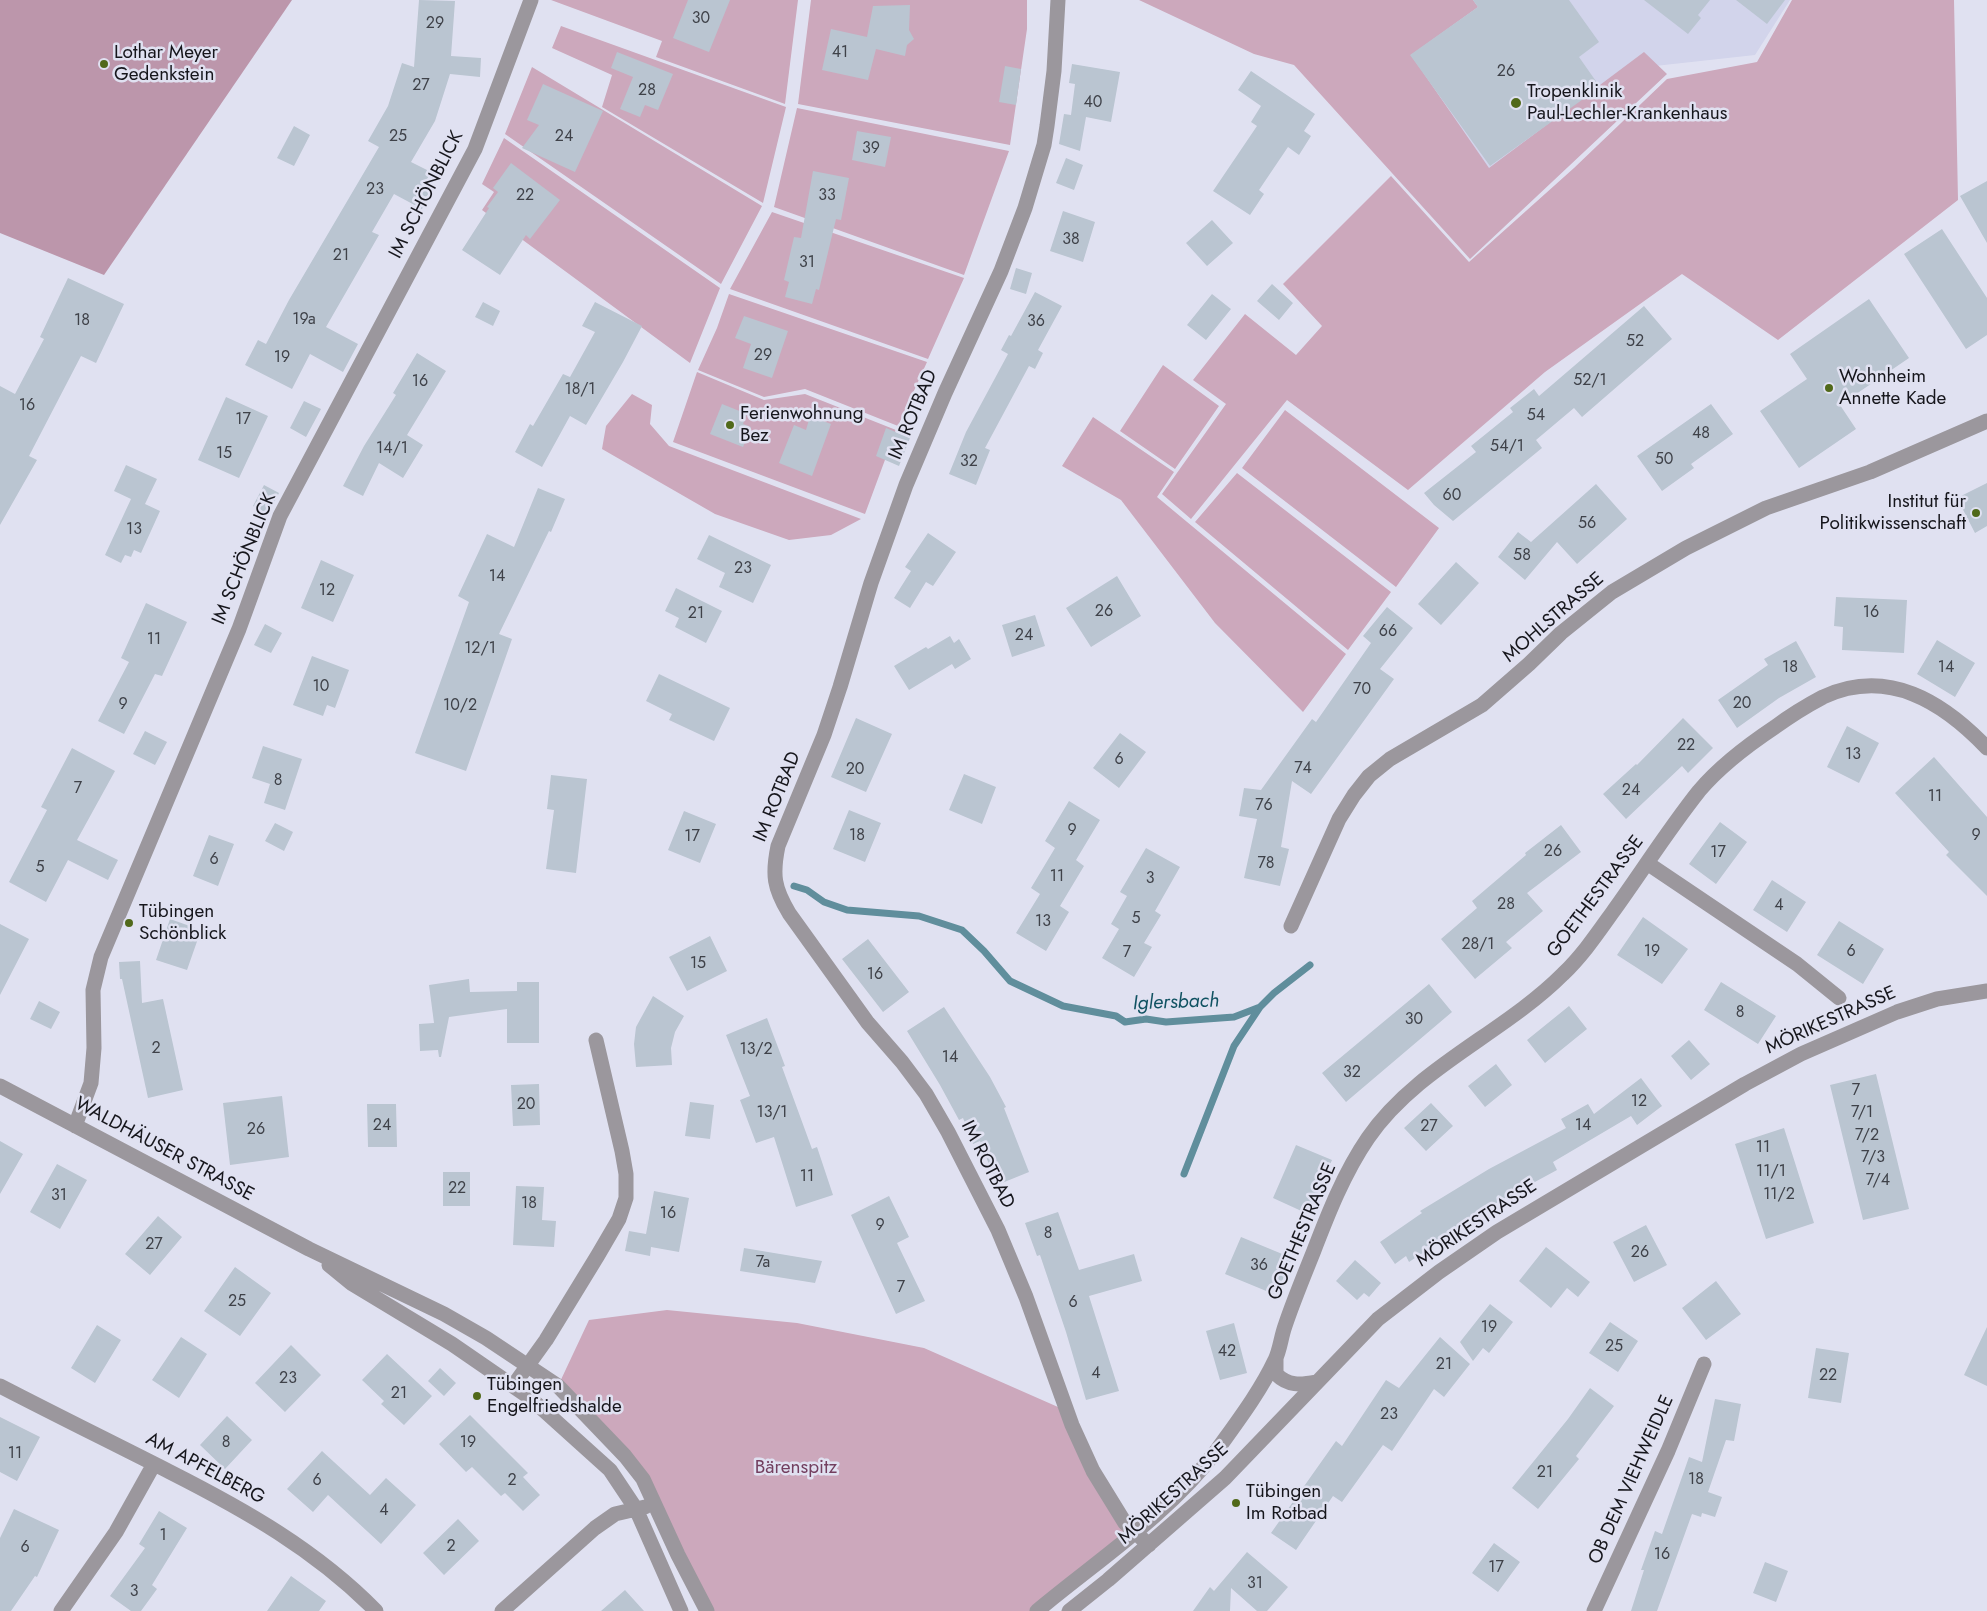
<!DOCTYPE html>
<meta charset="utf-8">
<style>
body{margin:0}
canvas{display:block;background:#e0e1f1}
</style>
<canvas width="1987" height="1611"></canvas>
<script>
const ctx = document.querySelector('canvas').getContext('2d');
ctx.lineJoin = 'round';
function fillPath(path, color) {
  ctx.fillStyle = color;
  ctx.fill(path, 'evenodd');
}
function strokePath(path, color, width, dash) {
  ctx.strokeStyle = color;
  ctx.lineWidth = width;
  ctx.lineCap = dash ? 'butt' : 'round';
  ctx.setLineDash(dash || []);
  ctx.stroke(path);
}
function write(font, color, halo, rows, align = 'center') {
  ctx.font = font + ' Jost,sans-serif';
  ctx.lineWidth = 5;
  ctx.setLineDash([]);
  ctx.textBaseline = 'middle';
  ctx.strokeStyle = halo;
  ctx.fillStyle = color;
  for (const [text, x, y, turn = 0] of rows) {
    ctx.save();
    ctx.translate(x, y);
    ctx.rotate((+turn || 0) * Math.PI / 180);
    ctx.textAlign = isNaN(turn) ? turn : align;
    if (halo) ctx.strokeText(text, 0, 0);
    ctx.fillText(text, 0, 0);
    ctx.restore();
  }
}
fillPath(new Path2D(`
 M1378,0H1790L1755,55L1655,66L1502,206Z`), '#d2d4eb');
fillPath(new Path2D(`
 M551,0H798L785,104L656,57L662,41Z
 M811,0H1027V29L1010,145L798,104Z
 M1139,0H1473L1478,7L1411,55L1489,168L1644,52L1667,74L1470,259L1294,65L1254,54Z
 M1792,0H1954L1958,200L1778,340L1682,274L1545,372L1408,490L1287,400L1191,519L1162,494L1226,404L1193,380L1245,314L1296,355L1322,326L1283,284L1391,176L1469,262L1574,168L1667,79L1757,62Z
 M561,26L786,107L763,203L602,107L612,75L552,48Z
 M532,67L762,206L721,284L505,134Z
 M797,108L1009,151L964,275L774,207Z
 M504,138L720,288L690,363L482,210L494,192L482,184Z
 M772,212L964,278L928,359L730,289Z
 M729,294L927,362L898,426L805,389L764,397L698,370L717,328Z
 M1163,365L1219,406L1175,469L1120,431Z
 M697,372L764,400L805,394L896,430L865,514L673,442Z
 M632,394L652,405L650,424L669,446L861,519L831,535L789,540L715,514L602,449L606,426Z
 M1285,410L1439,528L1396,587L1242,468Z
 M1093,417L1174,472L1157,497L1346,654L1303,712L1215,623L1121,500L1062,466Z
 M1237,473L1391,592L1348,650L1195,522Z
 M667,1310L797,1323L924,1348L1058,1407L1136,1532L1037,1611H707L627,1452L558,1386L589,1320Z`), '#cca8bc');
fillPath(new Path2D(`
 M0,0H292L104,275L0,233Z`), '#bc96ab');
strokePath(new Path2D(`
 M794,886L807,890L824,902L847,910L919,916L962,930L984,951L1010,981L1063,1006L1116,1016L1125,1022L1146,1019L1166,1022L1234,1017L1260,1007L1274,993L1310,965
 M1184,1174L1234,1046L1260,1007`), '#608e9c', 7);
fillPath(new Path2D(`
 M419,0L455,1L451,56L481,58L480,77L450,74L435,121L411,162L431,172L425,183L433,187L422,209L394,194L372,232L379,235L326,327L358,344L343,372L310,354L292,389L245,365L258,340L266,344L289,300L379,147L368,141L388,106L402,63L414,67Z
 M688,0H730L709,52L673,38Z
 M1473,0H1569L1599,42L1579,57L1600,87L1490,166L1410,55L1478,7Z
 M1644,0H1710L1698,15L1701,18L1688,34Z
 M1736,0H1785L1767,24Z
 M910,5L909,30L914,39L907,45L905,56L876,49L868,80L822,70L831,29L867,37L873,6Z
 M617,52L673,74L658,110L645,105L640,117L620,109L633,77L611,68Z
 M1072,64L1120,72L1111,122L1086,117L1080,151L1059,144L1064,114L1071,115L1075,84L1069,83Z
 M1005,66L1021,69L1016,105L999,102Z
 M1251,71L1315,114L1304,131L1311,136L1299,155L1288,147L1259,190L1264,194L1250,215L1213,191L1257,126L1251,122L1261,106L1238,90Z
 M543,84L603,111L575,172L522,148L539,125L527,120Z
 M294,126L310,135L294,166L277,158Z
 M857,131L891,137L885,167L852,160Z
 M1066,158L1083,165L1074,190L1056,183Z
 M511,163L560,200L530,239L526,235L500,275L462,250L489,208L487,207L498,192L493,188Z
 M813,171L849,178L841,220L836,219L819,290L816,289L812,304L785,297L789,282L784,280L794,237L801,238Z
 M1987,181V243L1960,196Z
 M1063,211L1095,222L1083,262L1050,251Z
 M1212,220L1233,243L1207,266L1186,243Z
 M1942,229L1987,298V335L1966,349L1904,254Z
 M1016,268L1032,273L1026,294L1010,289Z
 M68,278L124,304L96,363L81,356L29,456L37,460L0,525V386L15,394L44,339L40,337Z
 M1272,284L1293,303L1279,320L1257,301Z
 M1035,292L1062,306L1038,350L1043,353L1035,369L1029,366L985,448L990,450L976,485L949,474L966,432L1008,354L1001,350L1009,335L1011,336Z
 M1212,294L1231,309L1206,340L1187,325Z
 M1869,299L1909,358L1840,405L1856,429L1799,468L1760,411L1807,379L1790,354Z
 M483,302L500,311L493,326L475,317Z
 M595,302L642,326L623,362L586,425L570,416L542,467L515,452L530,424L533,426L563,374L570,377L595,332L582,326Z
 M1644,306L1672,339L1582,417L1574,408L1536,440L1542,448L1453,521L1434,505L1424,493L1476,452L1471,446L1513,412L1510,408L1534,389L1539,396Z
 M744,316L788,331L772,378L743,368L751,344L735,338Z
 M417,353L446,371L407,435L423,445L403,478L379,463L363,496L343,486L364,446L396,395L393,393Z
 M226,397L268,416L239,478L198,460Z
 M304,401L321,409L306,437L290,428Z
 M722,404L747,414L743,424L751,427L743,447L710,434Z
 M1711,404L1733,434L1691,464L1694,468L1662,491L1637,456Z
 M810,416L831,424L812,476L779,463L794,425L806,430Z
 M886,428L910,438L899,466L876,456Z
 M126,465L157,479L145,504L160,511L141,553L134,550L131,557L125,555L121,563L105,555L131,499L114,491Z
 M1987,483V526L1975,533L1957,498Z
 M1596,484L1627,519L1577,564L1557,542L1525,580L1498,557L1518,532L1531,542Z
 M264,485L279,493L268,514L253,506Z
 M538,488L565,499L551,532L549,531L499,634L512,639L466,771L415,753L469,602L458,596L487,534L514,547Z
 M928,533L956,552L933,586L926,582L910,608L894,598L911,571L905,567Z
 M709,535L771,565L753,603L719,587L725,573L697,559Z
 M321,560L354,575L333,622L301,608Z
 M1456,562L1479,583L1441,625L1418,604Z
 M1117,576L1141,616L1091,647L1066,608Z
 M676,588L722,611L706,643L675,627L679,618L665,611Z
 M1836,597L1907,600L1904,653L1842,650L1843,627L1834,626Z
 M146,603L187,622L162,676L155,674L124,734L98,721L129,662L121,658Z
 M1387,607L1413,628L1380,669L1394,679L1311,794L1292,781L1281,847L1289,849L1280,886L1244,878L1257,819L1239,816L1244,788L1261,790L1312,719L1316,722L1371,643L1363,636Z
 M1035,615L1045,646L1012,657L1002,625Z
 M265,624L282,633L271,653L254,645Z
 M950,636L954,643L959,639L971,659L955,669L952,664L909,690L894,666L926,647L928,649Z
 M1937,640L1975,663L1955,697L1917,674Z
 M1796,641L1816,677L1779,698L1737,728L1718,700L1768,665L1764,659Z
 M312,656L349,670L335,708L327,705L323,716L293,705Z
 M659,674L730,708L714,741L669,720L672,714L646,701Z
 M856,718L892,734L866,792L831,777Z
 M1683,718L1713,748L1688,773L1682,766L1626,819L1603,794L1636,764L1637,765Z
 M1847,726L1879,743L1859,783L1827,767Z
 M145,731L167,742L155,765L133,754Z
 M1120,733L1146,752L1119,788L1093,768Z
 M263,746L302,759L285,810L264,803L270,784L252,778Z
 M72,748L115,771L77,840L118,860L108,880L68,860L46,902L9,882L47,810L41,807Z
 M1934,757L1987,817V896L1946,855L1949,852L1895,793Z
 M964,774L996,787L982,824L949,810Z
 M551,775L587,779L576,873L546,869L554,810L547,809Z
 M1069,801L1100,820L1076,860L1084,866L1060,906L1069,912L1046,951L1016,933L1040,894L1031,888L1055,848L1045,841Z
 M849,810L881,823L865,862L833,849Z
 M684,811L716,824L700,863L668,850Z
 M1720,822L1747,842L1716,884L1689,864Z
 M275,823L293,832L284,851L265,841Z
 M1561,825L1581,852L1527,893L1543,911L1506,942L1512,948L1475,979L1441,939L1477,908L1472,901L1526,855L1525,853Z
 M209,835L234,844L218,886L193,876Z
 M1146,848L1180,867L1155,911L1161,915L1144,943L1152,947L1134,977L1102,958L1119,929L1111,924L1127,896L1120,892Z
 M1772,880L1806,902L1787,932L1753,910Z
 M1643,917L1688,949L1662,984L1617,955Z
 M170,919L201,930L187,970L156,960Z
 M1839,921L1884,949L1863,984L1817,955Z
 M0,924L29,939L0,995Z
 M710,936L727,971L687,991L669,957Z
 M868,939L909,992L883,1012L842,959Z
 M140,961L142,1003L163,999L183,1090L148,1098L122,979H120L119,962Z
 M469,979L470,992L517,991V982H539V1043H507V1009L449,1017L441,1057H439L438,1050L420,1051L419,1024L434,1023L429,985Z
 M1721,982L1776,1016L1758,1044L1704,1010Z
 M1429,984L1452,1012L1346,1102L1322,1073Z
 M653,996L684,1016L675,1032L671,1048L672,1065L636,1067L634,1044L636,1027Z
 M39,1001L60,1012L51,1029L30,1019Z
 M1569,1006L1587,1029L1545,1063L1527,1040Z
 M944,1007L990,1077L1006,1107L1004,1108L1029,1172L997,1185L980,1141L973,1144L963,1118L959,1120L940,1085L907,1031Z
 M767,1018L785,1066L782,1067L812,1149L817,1147L833,1195L796,1207L774,1137L756,1143L740,1100L750,1096L726,1035Z
 M1689,1040L1710,1064L1691,1080L1671,1056Z
 M1496,1064L1512,1085L1485,1107L1468,1086Z
 M1876,1074L1909,1209L1863,1220L1830,1085Z
 M1641,1078L1662,1106L1637,1125L1631,1116L1553,1162L1557,1170L1533,1183V1182L1465,1221L1466,1222L1422,1249L1424,1252L1409,1262L1406,1256L1395,1264L1380,1242L1422,1213L1420,1211L1489,1169L1566,1128L1561,1119L1588,1104L1594,1114Z
 M539,1084L540,1125L513,1126L511,1085Z
 M282,1096L289,1157L230,1165L223,1103Z
 M690,1102L714,1105L710,1139L685,1136Z
 M1431,1103L1453,1126L1426,1151L1404,1128Z
 M367,1104H396L397,1147H368Z
 M1784,1128L1814,1223L1766,1239L1735,1144Z
 M0,1141L23,1154L0,1194Z
 M1296,1145L1332,1160L1308,1214L1273,1198Z
 M57,1164L87,1180L60,1229L30,1212Z
 M443,1172H470V1206H443Z
 M516,1186L544,1187L542,1220L556,1221L554,1247L513,1245Z
 M654,1191L689,1198L679,1252L651,1247L650,1256L625,1251L629,1231L646,1234Z
 M889,1196L909,1237L897,1243L925,1301L896,1314L851,1215Z
 M1058,1212L1079,1270L1134,1254L1142,1281L1089,1296L1119,1391L1086,1400L1066,1332L1040,1255L1037,1256L1025,1223Z
 M158,1216L182,1237L150,1275L125,1254Z
 M1646,1225L1667,1265L1634,1282L1613,1242Z
 M1241,1237L1292,1258L1276,1295L1225,1274Z
 M1546,1247L1590,1282L1578,1297L1567,1288L1551,1308L1519,1281Z
 M744,1248L822,1261L815,1283L740,1271Z
 M1355,1260L1381,1283L1369,1297L1364,1293L1357,1300L1336,1281Z
 M235,1267L271,1293L240,1336L204,1311Z
 M1716,1281L1741,1314L1706,1340L1682,1308Z
 M1490,1304L1513,1322L1489,1353L1483,1348L1473,1361L1460,1342Z
 M1610,1322L1638,1341L1618,1372L1589,1353Z
 M1234,1323L1247,1373L1220,1380L1206,1331Z
 M97,1325L121,1340L95,1383L71,1368Z
 M1987,1327V1386L1964,1375Z
 M181,1337L207,1354L179,1398L152,1380Z
 M1440,1337L1470,1364L1444,1397L1434,1389L1392,1451L1383,1445L1342,1502L1333,1496L1296,1550L1271,1533L1336,1441L1342,1446L1386,1380L1399,1388Z
 M291,1345L321,1375L285,1412L255,1383Z
 M1816,1348L1849,1353L1841,1403L1808,1398Z
 M387,1354L432,1396L404,1425L381,1404L384,1401L362,1380Z
 M440,1368L456,1383L444,1396L428,1381Z
 M1590,1388L1614,1406L1576,1456L1579,1459L1538,1509L1512,1488L1568,1419Z
 M1715,1399L1741,1404L1734,1441L1726,1440L1708,1492L1722,1497L1715,1517L1702,1513L1701,1517L1692,1514L1657,1611H1631L1644,1570H1641L1655,1531L1662,1534L1689,1457L1702,1462Z
 M470,1415L528,1473L523,1477L540,1495L523,1511L505,1493L501,1496L472,1467L466,1472L439,1444Z
 M227,1416L252,1440L225,1469L200,1445Z
 M0,1417L40,1437L17,1481L0,1472Z
 M322,1451L370,1495L386,1478L416,1505L381,1544L328,1495L313,1512L287,1489Z
 M14,1509L59,1530L37,1577L35,1576L11,1611H0V1538Z
 M159,1511L187,1528L152,1585L157,1589L141,1611H131L110,1596L145,1548L139,1544Z
 M458,1519L479,1541L444,1575L423,1553Z
 M1494,1543L1520,1562L1498,1592L1472,1573Z
 M1247,1552L1288,1587L1267,1611H1257L1231,1588L1230,1611H1193L1210,1587L1214,1591Z
 M1765,1562L1788,1571L1776,1602L1753,1593Z
 M291,1576L326,1601L319,1611H267Z
 M625,1590L644,1611H601Z`), '#bac5d1');
strokePath(new Path2D(`
 M1058,0L1054,71L1047,126L1044,145L1025,208L1001,271L945,393L906,485L871,583L840,687L824,735L778,846C772,875 774,888 789,913L868,1023L902,1062L926,1094L948,1132L998,1230L1026,1297L1072,1425L1093,1471L1125,1523L1149,1545
 M1647,863L1797,964L1839,998
 M1291,926L1339,819L1354,795L1369,776L1390,759L1482,705L1529,664L1561,633L1612,592L1686,548L1766,508L1870,472L1987,421
 M0,1086L309,1249L444,1314L486,1338L558,1386L625,1456L643,1479L678,1555L707,1611
 M75,1126L91,1083L94,1048L93,990L101,957L239,629L280,516L475,149L531,0
 M329,1265L351,1283L452,1344L529,1397L610,1470L636,1509L681,1611
 M1276,1358V1374C1288,1386 1300,1385 1316,1382
 M0,1386C56,1415 113,1443 170,1472C245,1510 316,1550 376,1611
 M513,1386L546,1340L598,1255L619,1219L626,1198V1174L622,1151L596,1040
 M61,1611L116,1532L154,1464
 M502,1611L595,1528L615,1514L645,1507
 M1037,1611C1098,1560 1168,1515 1217,1450C1237,1422 1260,1392 1275,1360C1280,1350 1281,1337 1285,1326C1293,1302 1303,1278 1313,1253C1328,1214 1344,1173 1368,1138C1417,1067 1503,1034 1563,974C1582,956 1597,934 1612,913C1641,873 1668,830 1699,791C1720,766 1748,745 1775,727C1790,716 1806,706 1823,697C1888,667 1943,702 1987,748
 M1069,1611L1108,1580L1225,1478L1378,1319L1439,1272L1497,1232L1745,1084L1801,1054L1897,1012L1937,999L1987,991
 M1594,1611L1668,1451L1704,1364`), '#9b979d', 15);
for (const [x, y, r, color] of [
 [104,64,5,"#51691a"],
 [1516,103,6,"#51691a"],
 [1829,388,5,"#51691a"],
 [730,425,5,"#51691a"],
 [1976,513,5,"#51691a"],
 [129,923,5,"#51691a"],
 [477,1396,5,"#51691a"],
 [1236,1503,5,"#51691a"]
]) {
  const dot = new Path2D();
  dot.arc(x, y, r, 0, 2 * Math.PI);
  ctx.fillStyle = color;
  ctx.fill(dot);
  strokePath(dot, '#e0e1f1', 2);
}
write('16px', '#3f4249', null, [
 ["30",701,19],
 ["29",435,24],
 ["41",840,53],
 ["26",1506,72],
 ["27",421,86],
 ["28",647,91],
 ["40",1093,103],
 ["25",398,137],
 ["24",564,137],
 ["39",871,149],
 ["23",375,190],
 ["22",525,196],
 ["33",827,196],
 ["38",1071,240],
 ["21",341,256],
 ["31",807,263],
 ["19a",304,320],
 ["18",82,321],
 ["36",1036,322],
 ["52",1635,342],
 ["29",763,356],
 ["19",282,358],
 ["52/1",1590,381],
 ["16",420,382],
 ["18/1",580,390],
 ["16",27,406],
 ["54",1536,416],
 ["17",243,420],
 ["48",1701,434],
 ["54/1",1507,447],
 ["14/1",392,449],
 ["15",224,454],
 ["50",1664,460],
 ["32",969,462],
 ["60",1452,496],
 ["56",1587,524],
 ["13",134,530],
 ["58",1522,556],
 ["23",743,569],
 ["14",497,577],
 ["12",327,591],
 ["26",1104,612],
 ["16",1871,613],
 ["21",696,614],
 ["66",1388,632],
 ["24",1024,636],
 ["11",154,640],
 ["12/1",480,649],
 ["18",1790,668],
 ["14",1946,668],
 ["10",321,687],
 ["70",1362,690],
 ["20",1742,704],
 ["9",123,705],
 ["10/2",460,706],
 ["22",1686,746],
 ["13",1853,755],
 ["6",1119,760],
 ["74",1303,769],
 ["20",855,770],
 ["8",278,781],
 ["7",78,789],
 ["24",1631,791],
 ["11",1935,797],
 ["76",1264,806],
 ["9",1072,831],
 ["18",857,836],
 ["9",1976,836],
 ["17",692,837],
 ["26",1553,852],
 ["17",1718,853],
 ["6",214,860],
 ["78",1266,864],
 ["5",40,868],
 ["11",1057,877],
 ["3",1150,879],
 ["28",1506,905],
 ["4",1779,906],
 ["5",1136,919],
 ["13",1043,922],
 ["28/1",1478,945],
 ["19",1652,952],
 ["6",1851,952],
 ["7",1127,953],
 ["15",698,964],
 ["16",875,975],
 ["8",1740,1013],
 ["30",1414,1020],
 ["2",156,1049],
 ["13/2",756,1050],
 ["14",950,1058],
 ["32",1352,1073],
 ["7",1856,1091],
 ["12",1639,1102],
 ["20",526,1105],
 ["13/1",772,1113],
 ["7/1",1862,1113],
 ["24",382,1126],
 ["14",1583,1126],
 ["27",1429,1127],
 ["26",256,1130],
 ["7/2",1867,1136],
 ["11",1763,1148],
 ["7/3",1873,1158],
 ["11/1",1771,1172],
 ["11",807,1177],
 ["7/4",1878,1181],
 ["22",457,1189],
 ["11/2",1779,1195],
 ["31",59,1196],
 ["18",529,1204],
 ["16",668,1214],
 ["9",880,1226],
 ["8",1048,1234],
 ["27",154,1245],
 ["26",1640,1253],
 ["7a",763,1263],
 ["36",1259,1266],
 ["7",901,1288],
 ["25",237,1302],
 ["6",1073,1303],
 ["19",1489,1328],
 ["25",1614,1347],
 ["42",1227,1352],
 ["21",1444,1365],
 ["4",1096,1374],
 ["22",1828,1376],
 ["23",288,1379],
 ["21",399,1394],
 ["23",1389,1415],
 ["8",226,1443],
 ["19",468,1443],
 ["11",15,1454],
 ["21",1545,1473],
 ["18",1696,1480],
 ["6",317,1481],
 ["2",512,1481],
 ["4",384,1511],
 ["1",163,1536],
 ["2",451,1547],
 ["6",25,1548],
 ["16",1662,1555],
 ["17",1496,1568],
 ["31",1255,1584],
 ["3",134,1592]
]);
write('19px', '#16161c', '#e0e1f1', [
 ["Lothar Meyer",114,53],
 ["Gedenkstein",114,75],
 ["Tropenklinik",1527,92],
 ["Paul-Lechler-Krankenhaus",1527,114],
 ["Wohnheim",1839,377],
 ["Annette Kade",1839,399],
 ["Ferienwohnung",740,414],
 ["Bez",740,436],
 ["Institut für",1966,502,"right"],
 ["Politikwissenschaft",1966,524,"right"],
 ["Tübingen",139,912],
 ["Schönblick",139,934],
 ["Tübingen",487,1385],
 ["Engelfriedshalde",487,1407],
 ["Tübingen",1246,1492],
 ["Im Rotbad",1246,1514]
], 'left');
write('19px', '#16161c', '#e0e1f1', [
 ["IM SCHÖNBLICK",427,195,-63],
 ["IM ROTBAD",914,415,-67],
 ["IM SCHÖNBLICK",245,559,-68],
 ["MOHLSTRASSE",1554,618,-41],
 ["IM ROTBAD",778,797,-68],
 ["GOETHESTRASSE",1596,897,-53],
 ["MÖRIKESTRASSE",1831,1021,-24],
 ["WALDHÄUSER STRASSE",164,1150,28],
 ["IM ROTBAD",987,1165,63],
 ["MÖRIKESTRASSE",1477,1224,-34],
 ["GOETHESTRASSE",1303,1232,-67],
 ["AM APFELBERG",205,1469,28],
 ["OB DEM VIEHWEIDLE",1632,1480,-66],
 ["MÖRIKESTRASSE",1174,1494,-42]
]);
write('19px', '#733f5f', '#e0e1f1', [
 ["Bärenspitz",796,1468]
]);
write('italic 20px', '#105262', '#e0e1f1', [
 ["Iglersbach",1176,1003,-2]
]);
</script>
